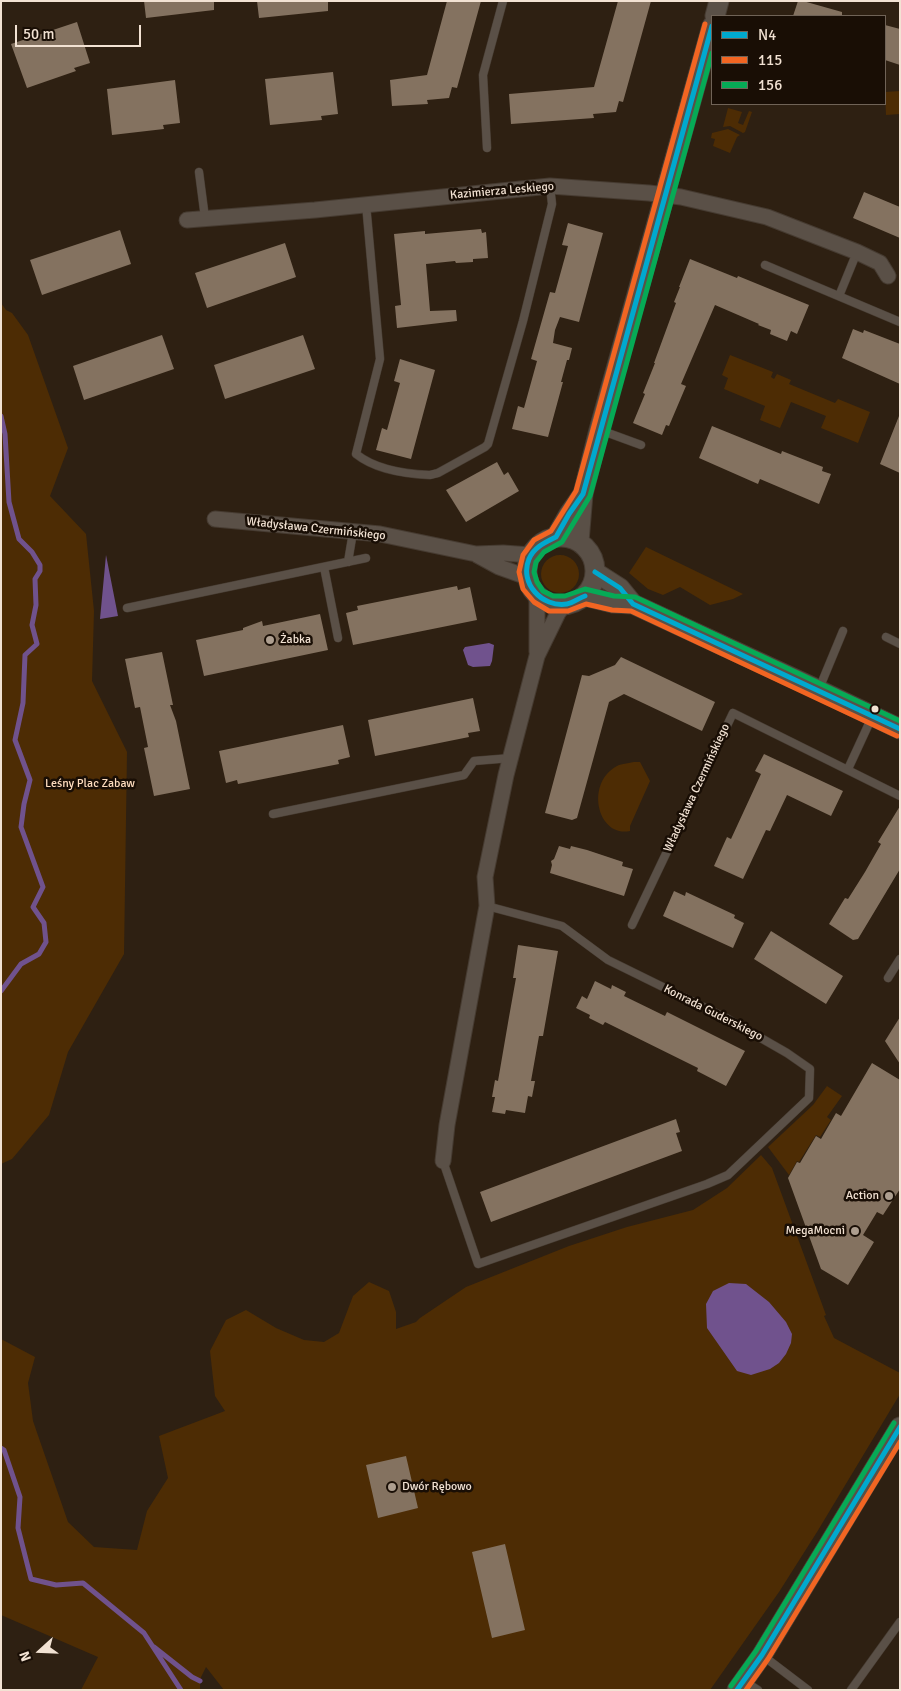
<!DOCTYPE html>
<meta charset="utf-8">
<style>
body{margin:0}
#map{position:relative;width:901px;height:1691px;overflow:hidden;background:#2e2012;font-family:Signika,sans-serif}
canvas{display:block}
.frame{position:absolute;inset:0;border:2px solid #f2e2d3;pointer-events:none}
.legend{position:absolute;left:711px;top:15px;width:175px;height:90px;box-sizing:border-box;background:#190e05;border:1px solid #706357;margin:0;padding:6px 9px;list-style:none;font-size:15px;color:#f2e2d3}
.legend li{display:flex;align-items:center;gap:10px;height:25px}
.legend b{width:25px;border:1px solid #706357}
.north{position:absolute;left:15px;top:1626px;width:50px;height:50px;-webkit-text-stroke:4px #190e05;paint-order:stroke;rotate:250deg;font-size:14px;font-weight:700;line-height:20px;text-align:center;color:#f2e2d3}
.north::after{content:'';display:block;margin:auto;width:18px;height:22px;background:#f2e2d3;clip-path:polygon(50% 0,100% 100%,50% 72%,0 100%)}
.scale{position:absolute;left:15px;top:25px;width:126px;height:22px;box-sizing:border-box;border:2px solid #f2e2d3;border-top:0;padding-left:6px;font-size:15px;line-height:18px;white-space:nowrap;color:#f2e2d3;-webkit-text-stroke:4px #190e05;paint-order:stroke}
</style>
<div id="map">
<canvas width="901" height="1691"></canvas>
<div class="frame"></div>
<ul class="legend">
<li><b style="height:6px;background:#00a9ce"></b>N4</li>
<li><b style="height:6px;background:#f26522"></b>115</li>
<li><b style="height:6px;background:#06aa56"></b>156</li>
</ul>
<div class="north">N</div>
<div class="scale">50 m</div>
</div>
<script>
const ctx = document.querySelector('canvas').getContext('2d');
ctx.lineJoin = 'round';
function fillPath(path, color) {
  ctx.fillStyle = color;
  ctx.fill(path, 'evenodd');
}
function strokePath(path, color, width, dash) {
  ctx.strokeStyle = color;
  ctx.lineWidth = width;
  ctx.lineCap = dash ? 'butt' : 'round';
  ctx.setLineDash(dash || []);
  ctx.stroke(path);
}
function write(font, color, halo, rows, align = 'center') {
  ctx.font = font + ' Signika,sans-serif';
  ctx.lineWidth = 5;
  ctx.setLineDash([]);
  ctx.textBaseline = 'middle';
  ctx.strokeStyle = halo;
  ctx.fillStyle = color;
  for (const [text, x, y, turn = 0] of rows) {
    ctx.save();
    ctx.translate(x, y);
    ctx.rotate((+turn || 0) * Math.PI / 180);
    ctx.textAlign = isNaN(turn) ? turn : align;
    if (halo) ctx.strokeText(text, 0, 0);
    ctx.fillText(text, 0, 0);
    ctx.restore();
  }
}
fillPath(new Path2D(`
 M900,91V114L886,115L885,92Z
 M728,108L742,112L738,123L743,125L749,111L752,112L745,132L743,133L730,126L723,127Z
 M728,129L740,135L737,137L730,153L713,146L715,139L711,138L712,133Z
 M1,303L6,310L12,313L28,335L68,448L50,496L86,534L94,611L92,681L127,752L124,954L68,1052L49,1115L12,1159L1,1164Z
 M730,355L773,372L771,377L774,379L777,374L791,380L789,384L835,403L838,399L870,412L858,443L821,428L826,416L791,402L780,428L760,420L765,406L724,389L728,378L722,375Z
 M646,547L743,594L733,599L710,605L680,587L663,595L648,589L629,573Z
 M541 574a19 19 0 1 1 38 0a19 19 0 1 1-38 0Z
 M634,762H640L650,781L630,826V831C597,838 584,781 619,765C623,764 629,763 634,762Z
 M827,1086L842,1096L827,1117L831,1120L820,1137L816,1135L799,1162L797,1161L789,1175L768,1147L813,1105Z
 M761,1155L772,1168L826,1315L824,1316L834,1338L900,1373V1394L817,1532L779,1592L710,1690H224L206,1667L200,1679V1690H81L98,1657L1,1615V1339L35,1357L28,1383L33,1421L68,1522L94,1547L137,1550L147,1511L168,1478L159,1436L225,1411L215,1396L210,1351L226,1320L246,1310L276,1328L304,1340L324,1342L339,1333L353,1296L369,1282L389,1291L396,1312V1329L416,1322L420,1318L466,1287L569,1246L627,1227L693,1210L727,1188Z`), '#4d2c04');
fillPath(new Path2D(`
 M106,555L118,616L100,619Z
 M489,643L494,645L492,661L490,666L473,667L468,665L463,650L465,647Z
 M729,1283L746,1284L769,1302L786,1322L792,1334L791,1343L786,1354L779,1363L770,1369L751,1375L737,1371L707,1328L706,1304L713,1291Z`), '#70528d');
strokePath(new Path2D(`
 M1,416L5,434L9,502L19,539L32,552L40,565V571L35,579L36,605L32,625L37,644L25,655L23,703L15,740L30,780L24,804L21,827L43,887L33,907L44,923L46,942L39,954L21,964L1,991
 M1,1448L4,1450L20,1497L18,1528L31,1579L56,1585L83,1583L144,1633L181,1690
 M154,1647L192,1677L200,1681`), '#70528d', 5);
fillPath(new Path2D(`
 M144,1H214V10L146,18Z
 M257,1H328V11L259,18Z
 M447,1H481L457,88L452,87L449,98L427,100L428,104L392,106L390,80L427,75Z
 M618,1H651L623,102L619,101L616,112L593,114L594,118L511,124L509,94L594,87Z
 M798,1H803L842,12V16H793Z
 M77,22L90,63L74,68L76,71L27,88L11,44Z
 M885,25L900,29V65L885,60Z
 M333,72L338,114L321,116L322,120L270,125L265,79Z
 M175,80L180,123L163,125L164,129L112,135L107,89Z
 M864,192L900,207V238L853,218Z
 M568,223L603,233L579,322L560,317L555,330L553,343L572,348L569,360H567L561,382H563L548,437L512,429L518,406L524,408L537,361L531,359L550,292L555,293L568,246L562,245Z
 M481,229L482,233L486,232L488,258L473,259V262L456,263L455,261L426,264L430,311L456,310L457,321L397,328L395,306L401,305L394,234L425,231V234Z
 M120,230L131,264L42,295L30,260Z
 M285,243L296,277L207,308L195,273Z
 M690,259L737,278L738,276L809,305L797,334L791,331L787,341L770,334L771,330L758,325L759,324L715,305L681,384L686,386L669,426L666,425L662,435L633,423L645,394L643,393L655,363H654L676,303L674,302L680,287H679Z
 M853,329L863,333L864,330L900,344V384L842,358Z
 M162,335L174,369L84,400L73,366Z
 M303,335L315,369L225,399L214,365Z
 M400,359L435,370L411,459L376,450L382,428L387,430L400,383L394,381Z
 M899,416H900V473L880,464Z
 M712,426L781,454L782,451L823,467L822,471L831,474L819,504L760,479L758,484L699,458Z
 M497,462L504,475L508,472L519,491L466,522L446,490Z
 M457,586L458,590L470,587L477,620L353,645L346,613L358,610L357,606Z
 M320,614L328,650L204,676L196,640L243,630V628L262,621L263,626Z
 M162,652L173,705H170L176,721L190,789L154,796L144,748L148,747L140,707L135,708L125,659Z
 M621,657L715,702L702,731L624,694L609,702L577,818L572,820L545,813L582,675L589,676L615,665Z
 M473,698L480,731L468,733L469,737L375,756L368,720Z
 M343,725L350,757L338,760L339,764L238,784L237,780L226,783L219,751Z
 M764,754L843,791L831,816L787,795L770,831L766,830L743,879L714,866L727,837L731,839L761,774L755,771Z
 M900,806V869L858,939L853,940L829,924L845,898L848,899L865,872L881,844L878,842Z
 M559,846L570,849L571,846L587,850L623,862L622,866L633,869L624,896L550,873L552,865L551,861L554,859Z
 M674,891L685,896L686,892L735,915L734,918L744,923L733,948L663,916Z
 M771,931L843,976L826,1004L754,959Z
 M518,945L558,951L543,1036H539L531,1081H535L532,1097L528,1096L525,1113L506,1110L505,1114L492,1112L495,1097H492L495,1080L498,1081L509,1017L516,978H513Z
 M595,981L611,989L612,985L626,992L624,996L665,1016L667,1012L745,1051L726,1086L697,1071L698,1068L605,1022L603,1025L589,1018L590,1015L576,1008L582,996L587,999Z
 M900,1017V1064L885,1041Z
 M872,1063L900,1080V1189L883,1215L877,1212L863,1235L874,1242L848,1285L821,1269L788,1178L797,1162L800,1163L816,1136L821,1139L836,1113L841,1116Z
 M676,1119L680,1132L676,1133L682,1151L491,1222L480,1192Z
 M406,1456L418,1508L378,1518L366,1465Z
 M505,1544L525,1630L492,1638L472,1552Z`), '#847260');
const service = new Path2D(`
 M487,148L483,75L503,1
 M199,172L205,218
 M366,204L380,359L356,454C376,470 405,474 430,475L438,473L485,447L488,444L523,321L552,204L550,186
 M765,265L900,322
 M839,296L857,252
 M600,430L641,445
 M348,562L353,532
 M324,567L338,638
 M127,608L366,558
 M886,637L900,644
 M819,689L843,631
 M848,769L872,717
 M273,814L464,775L474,761L511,758
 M632,925L733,713L900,796
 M888,978L900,959
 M443,1161L478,1264L707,1184L728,1175L809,1098L810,1069L787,1053L726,1018L608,960L562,926L487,906
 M762,1655L808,1690
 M744,1681L758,1690
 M851,1690L900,1622`);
const minor = new Path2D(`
 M187,220L315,210L550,186L649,193L681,197L767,217L857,252L880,263L888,276
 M215,519L380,534L476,554L503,553L531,555
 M477,555L499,567L527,577
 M537,596V652
 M443,1161L447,1125L487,906L485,877L506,775L537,656L558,613L564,605`);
const tertiary = new Path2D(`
 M715,16L719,1
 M527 571a34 34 0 1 1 68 0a34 34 0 1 1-68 0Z
 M556,537L569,514L583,494
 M579,542L583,494L599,430L712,26
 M595,572L620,588L633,604
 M585,596L613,603L633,604L819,690L900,729
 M737,1690L762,1655L900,1427`);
strokePath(service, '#463b31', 9);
strokePath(minor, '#463b31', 17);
strokePath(tertiary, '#463b31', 21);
strokePath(service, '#5a5047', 8);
strokePath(minor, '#5a5047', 15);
strokePath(tertiary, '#5a5047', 19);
strokePath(new Path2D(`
 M556,537L569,514L583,494L712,26
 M556,537C546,542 534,547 529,559C519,583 542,608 567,604C573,603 579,598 585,596
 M595,572L620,588L633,604L900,729
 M737,1690L762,1655L900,1427`), '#00a9ce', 5);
strokePath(new Path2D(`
 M705,24L576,491L551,531L534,540L523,555L519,572L523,589L534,602L549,611H568L586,604L612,610L631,611L897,736
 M746,1690L768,1659L900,1442`), '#f26522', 5);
strokePath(new Path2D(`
 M712,53L590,496L562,542L544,552L536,562L534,572L537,582L543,591L553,596H565L585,589L614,596L635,597L900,721
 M731,1686L756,1651L894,1423`), '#06aa56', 5);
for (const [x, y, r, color] of [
 [270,640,5,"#ad9e8f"],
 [875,709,4.5,"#f2e2d3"],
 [889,1196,5,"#ad9e8f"],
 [855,1231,5,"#ad9e8f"],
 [392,1487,5,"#ad9e8f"]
]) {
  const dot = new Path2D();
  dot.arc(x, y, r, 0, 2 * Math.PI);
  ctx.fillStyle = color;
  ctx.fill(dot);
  strokePath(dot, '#190e05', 2);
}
write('12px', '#f2e2d3', '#190e05', [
 ["Kazimierza Leskiego",502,191,-5],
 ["Władysława Czermińskiego",316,529,6],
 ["Władysława Czermińskiego",697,788,-65],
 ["Konrada Guderskiego",713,1013,27]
]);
write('12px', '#f2e2d3', '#190e05', [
 ["Żabka",280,640],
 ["Action",879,1196,"right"],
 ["MegaMocni",845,1231,"right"],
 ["Dwór Rębowo",402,1487]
], 'left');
write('12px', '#ffddbf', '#190e05', [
 ["Leśny Plac Zabaw",90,784]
]);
</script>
